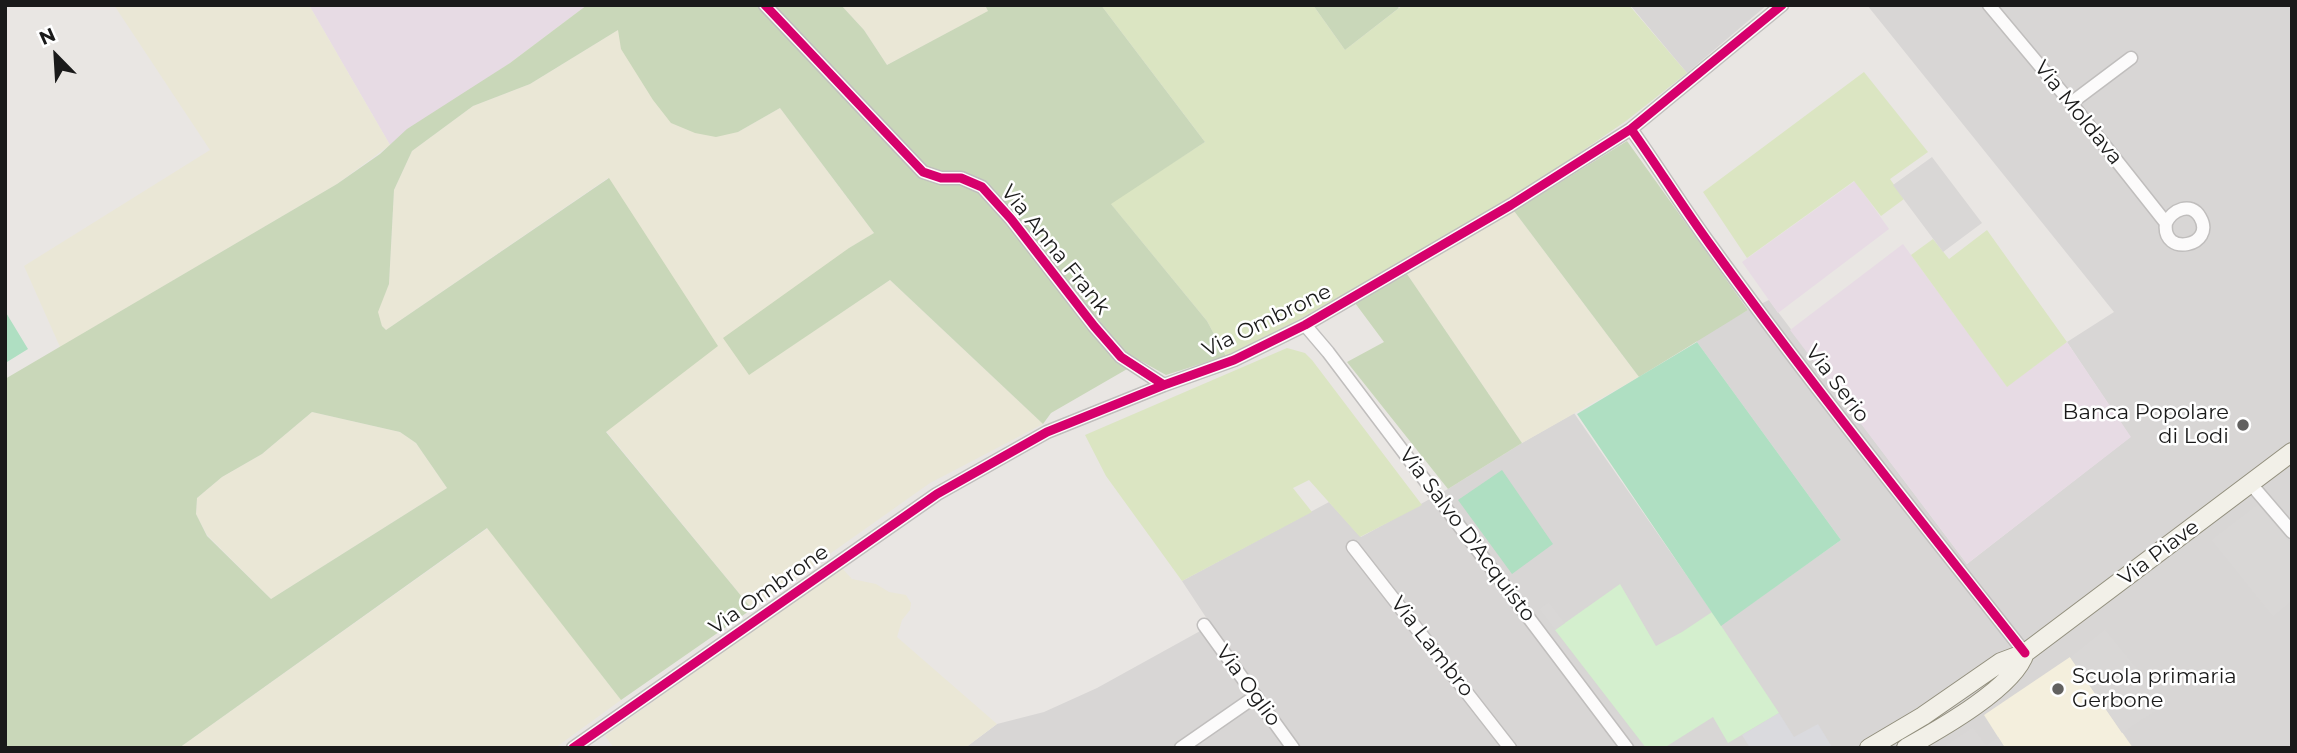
<!DOCTYPE html>
<style>
body{margin:0}
#map{position:relative;width:2297px;height:753px;overflow:hidden;background:#e9e6e3;font-family:Montserrat,sans-serif}
canvas{display:block}
.frame{position:absolute;inset:0;border:7px solid #1a1a1a;pointer-events:none}
.north{position:absolute;left:21px;top:21px;width:70px;height:70px;-webkit-text-stroke:5px #fff;paint-order:stroke;rotate:336deg;font-size:19px;font-weight:700;line-height:28px;text-align:center;color:#1a1a1a}
.north::after{content:'';display:block;margin:auto;width:24px;height:32px;background:#1a1a1a;clip-path:polygon(50% 0,100% 100%,50% 72%,0 100%)}
</style>
<div id="map">
<canvas width="2297" height="753"></canvas>
<div class="frame"></div>
<div class="north">N</div>
</div>
<script>
const ctx = document.querySelector('canvas').getContext('2d');
ctx.lineJoin = 'round';
function fillPath(path, color) {
  ctx.fillStyle = color;
  ctx.fill(path, 'evenodd');
}
function strokePath(path, color, width, dash) {
  ctx.strokeStyle = color;
  ctx.lineWidth = width;
  ctx.lineCap = dash ? 'butt' : 'round';
  ctx.setLineDash(dash || []);
  ctx.stroke(path);
}
function write(font, color, halo, rows, align = 'center') {
  ctx.font = font + ' Montserrat,sans-serif';
  ctx.lineWidth = 5;
  ctx.setLineDash([]);
  ctx.textBaseline = 'middle';
  ctx.strokeStyle = halo;
  ctx.fillStyle = color;
  for (const [text, x, y, turn = 0] of rows) {
    ctx.save();
    ctx.translate(x, y);
    ctx.rotate((+turn || 0) * Math.PI / 180);
    ctx.textAlign = isNaN(turn) ? turn : align;
    if (halo) ctx.strokeText(text, 0, 0);
    ctx.fillText(text, 0, 0);
    ctx.restore();
  }
}
fillPath(new Path2D(`
 M1630,5H1767L1687,73Z
 M1867,5H2292V748H965L997,724L1044,712L1097,688L1211,625L1182,581L1329,502L1361,537L1448,489L1522,443L1574,413L1721,625L1841,540L1697,342V340L1713,330L1748,310L1769,300L1967,564L2130,437L2067,342L2114,312Z`), '#d8d6d5');
fillPath(new Path2D(`
 M309,5H587L510,63L399,138L390,145Z
 M1855,181L1889,229L1778,313L1742,262Z
 M1903,244L2007,386L2067,342L2131,437L1967,564L1790,330Z`), '#e7dbe4');
fillPath(new Path2D(`
 M2070,657L2133,748H2005L1984,715Z`), '#f4efdd');
fillPath(new Path2D(`
 M114,5H309L390,145L337,184L60,347L24,266L210,150Z
 M841,5H985L989,11L887,65L864,30Z
 M618,30L738,132L780,108L874,233L849,248L749,374L890,280L1043,424L930,483L752,609L606,431L608,178L386,330L382,326L377,312L389,284L394,190L412,151L473,106L530,84Z
 M1514,211L1639,377L1522,443L1407,274Z
 M312,412L400,432L416,443L447,488L271,599L207,535L196,514L197,498L222,477L262,454Z
 M488,528L621,700L555,748H179Z
 M841,567L852,579L876,584L889,592L906,595L911,603L910,610L902,620L897,637L997,724L965,748H614L605,736Z`), '#eae7d6');
fillPath(new Path2D(`
 M1101,5H1313L1345,50L1403,5H1629L1687,73L1626,121L1509,201L1300,319L1226,356L1207,321L1110,203L1205,142Z
 M1864,72L1928,152L1890,179L1904,199L1881,216L1854,181L1747,258L1703,192Z
 M1987,230L2067,342L2007,387L1911,255L1933,239L1949,259Z
 M1287,348L1305,353L1312,360L1422,505L1360,537L1309,480L1293,488L1312,512L1182,581L1106,476L1085,435Z`), '#dbe5c2');
fillPath(new Path2D(`
 M587,5H841L864,30L887,65L988,11L985,5H1101L1205,142L1111,204L1207,321L1226,356L1166,375L1141,361L1051,413L1043,424L890,280L749,375L723,338L849,248L874,233L780,108L738,132L716,137L695,133L671,123L653,100L621,49L618,30L530,84L473,106L412,151L394,190L389,284L378,312L382,326L386,330L609,178L718,346L606,432L752,609L621,700L487,528L179,748H5V379L337,184L380,154L407,129L510,63ZM312,412L400,432L416,443L447,488L271,599L207,536L196,514L197,498L222,477L262,454Z
 M1313,5H1396L1399,8L1345,50Z
 M1627,141L1748,310L1639,377L1514,211Z
 M1407,274L1522,443L1448,489L1347,362L1384,342L1355,303Z`), '#c9d7b9');
fillPath(new Path2D(`
 M1620,584L1656,646L1682,632L1712,612L1779,713L1728,743L1713,717L1664,748H1646L1555,630Z`), '#d4efce');
fillPath(new Path2D(`
 M5,311L28,349L7,362L5,359Z
 M1697,342L1841,540L1721,626L1577,414Z
 M1502,470L1553,544L1512,574L1458,500Z`), '#afdfc2');
fillPath(new Path2D(`
 M1932,157L1982,223L1943,252L1893,185Z
 M2258,504L2292,544V601L2273,617L2211,540Z
 M1549,602L1565,623L1555,630L1539,609Z
 M2105,629L2166,704L2122,733L2070,657Z
 M1973,727L1986,745L1998,737L2005,748H1942Z`), '#d9d7d6');
fillPath(new Path2D(`
 M1779,713L1794,737L1818,724L1832,747L1750,748L1742,735Z`), '#dadade');
const street = new Path2D(`
 M765,5L923,172L941,178H961L982,187L1011,219L1094,326L1121,357L1164,385
 M1989,5L2071,103L2166,223C2161,258 2217,246 2200,217C2191,201 2172,210 2166,223
 M2071,103L2131,58
 M1631,129C1658,167 1682,206 1709,243C1810,383 1918,517 2025,653
 M1305,325L1328,352L1627,748
 M2250,483L2292,532
 M1353,547L1510,748
 M1204,625L1293,748
 M573,748L937,494L1047,432L1164,385L1234,360L1305,325L1511,205L1631,129L1782,5
 M1181,748L1256,696`);
const secondary = new Path2D(`
 M1869,748L1923,716L2001,662L2025,653L2292,452
 M1906,748C1938,730 2014,688 2025,653`);
strokePath(street, '#c0bebd', 15);
strokePath(secondary, '#928f7d', 20);
strokePath(street, '#fcfbfb', 12);
strokePath(secondary, '#f2f0e8', 18);
strokePath(new Path2D(`
 M765,5L923,172L941,178H961L982,187L1011,219L1094,326L1121,357L1164,385
 M1631,129C1658,167 1682,206 1709,243C1810,383 1918,517 2025,653
 M573,748L937,494L1047,432L1164,385L1234,360L1305,325L1511,205L1631,129L1782,5`), '#d6006c', 9);
for (const [x, y, r, color] of [
 [2243,425,7,"#626160"],
 [2058,689,7,"#626160"]
]) {
  const dot = new Path2D();
  dot.arc(x, y, r, 0, 2 * Math.PI);
  ctx.fillStyle = color;
  ctx.fill(dot);
  strokePath(dot, '#fff', 2.5);
}
write('21px', '#1a1a1a', '#fff', [
 ["Via Moldava",2078,113,51],
 ["Via Anna Frank",1055,250,51],
 ["Via Ombrone",1267,321,-26],
 ["Via Serio",1837,384,53],
 ["Via Salvo D'Acquisto",1467,535,53],
 ["Via Piave",2159,553,-37],
 ["Via Ombrone",769,590,-35],
 ["Via Lambro",1432,647,52],
 ["Via Oglio",1248,686,54]
]);
write('21px', '#1a1a1a', '#fff', [
 ["Banca Popolare",2229,413],
 ["di Lodi",2229,437],
 ["Scuola primaria",2072,677,"left"],
 ["Gerbone",2072,701,"left"]
], 'right');
</script>
